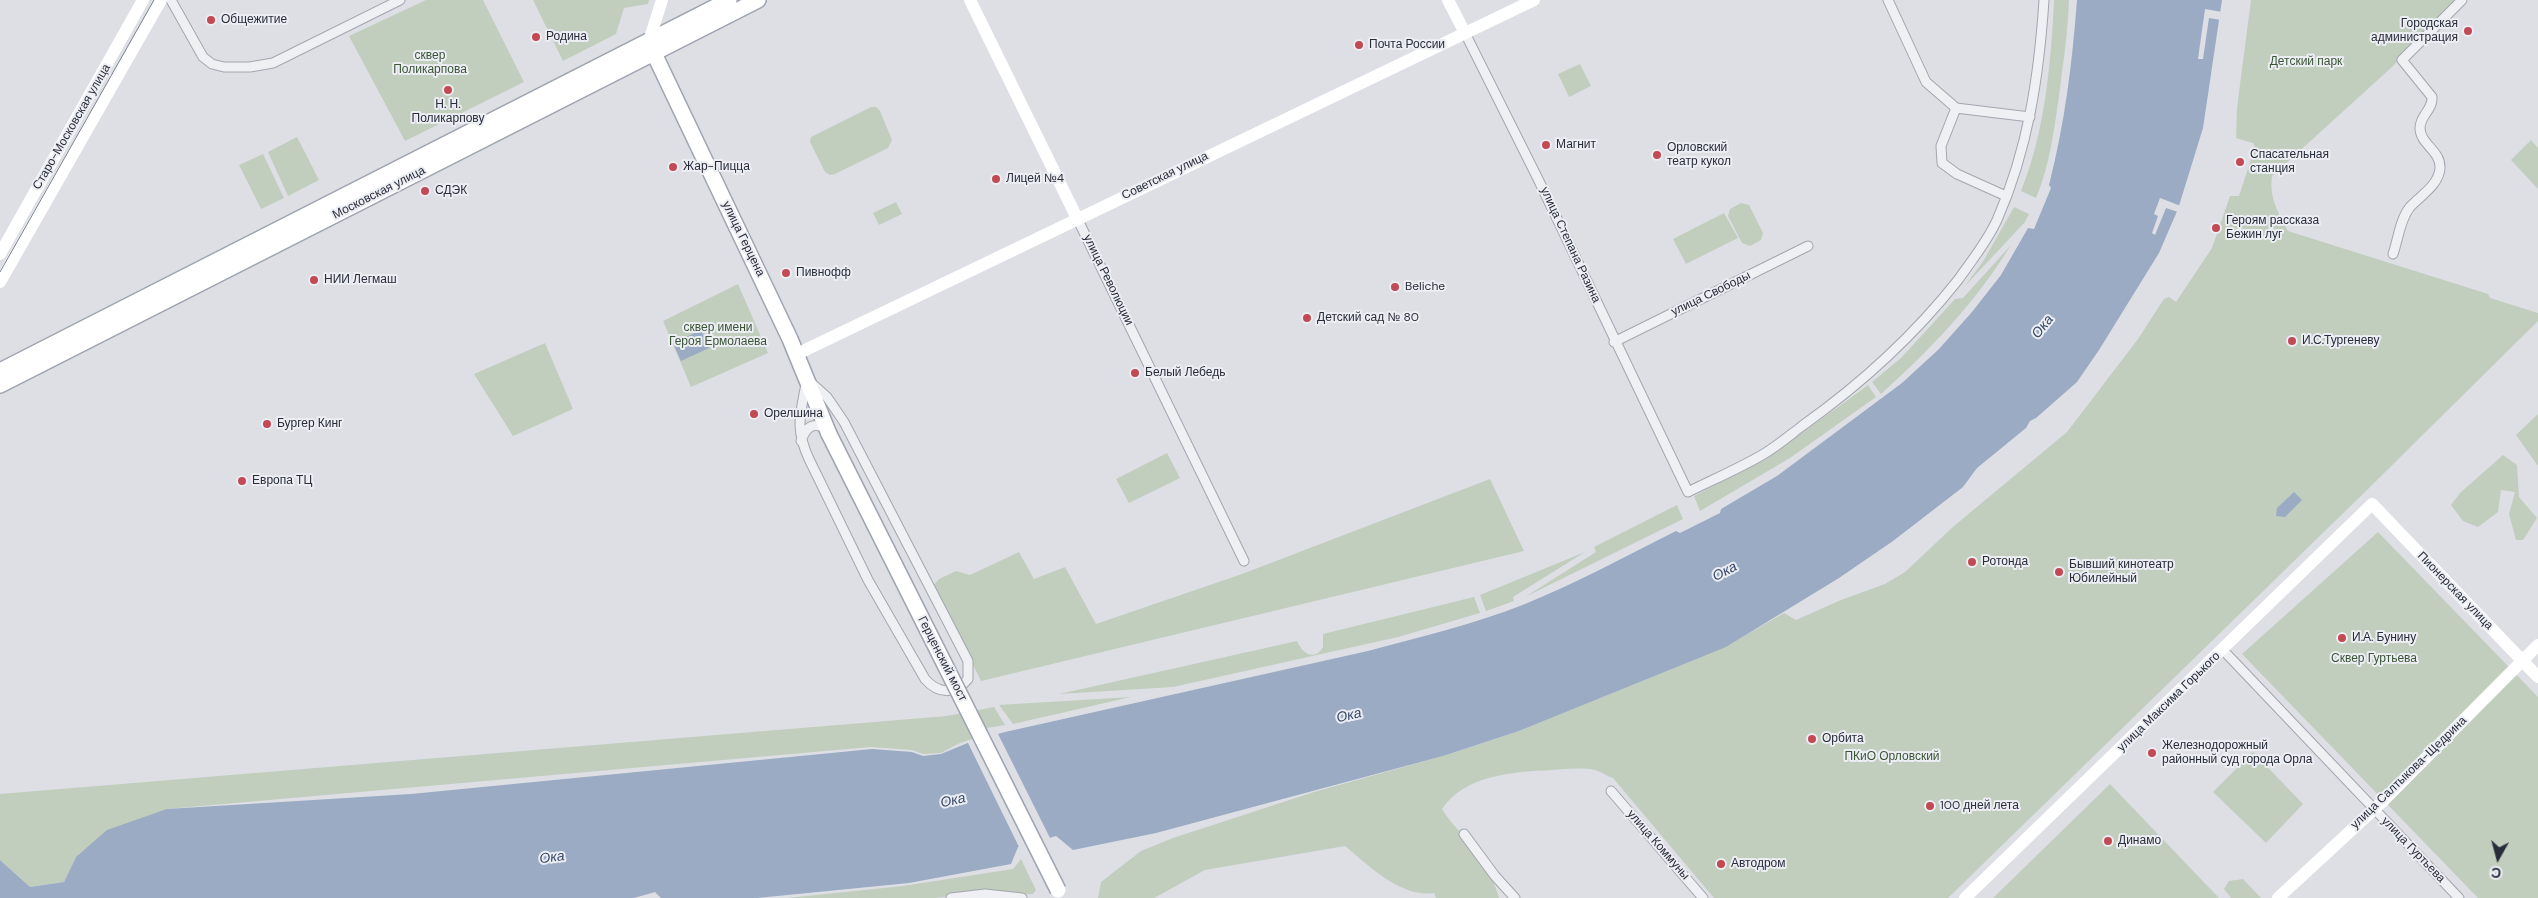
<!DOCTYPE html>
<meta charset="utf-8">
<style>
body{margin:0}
#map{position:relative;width:2538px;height:898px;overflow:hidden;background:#dddfe5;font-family:"DM Sans",sans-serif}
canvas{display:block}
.north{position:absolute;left:2473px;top:833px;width:50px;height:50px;-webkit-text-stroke:4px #eceef3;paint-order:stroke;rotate:187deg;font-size:14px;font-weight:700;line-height:20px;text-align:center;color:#282d3a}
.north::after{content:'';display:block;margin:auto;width:18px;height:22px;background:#282d3a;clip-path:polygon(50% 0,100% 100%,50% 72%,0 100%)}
</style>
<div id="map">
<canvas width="2538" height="898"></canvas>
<div class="north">С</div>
</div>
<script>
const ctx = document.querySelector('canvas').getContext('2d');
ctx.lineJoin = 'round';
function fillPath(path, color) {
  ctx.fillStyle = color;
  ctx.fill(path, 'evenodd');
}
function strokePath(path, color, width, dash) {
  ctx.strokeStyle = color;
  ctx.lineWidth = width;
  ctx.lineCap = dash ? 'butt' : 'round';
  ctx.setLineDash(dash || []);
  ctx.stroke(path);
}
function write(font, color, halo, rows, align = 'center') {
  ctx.font = font + ' "DM Sans",sans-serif';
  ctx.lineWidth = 4;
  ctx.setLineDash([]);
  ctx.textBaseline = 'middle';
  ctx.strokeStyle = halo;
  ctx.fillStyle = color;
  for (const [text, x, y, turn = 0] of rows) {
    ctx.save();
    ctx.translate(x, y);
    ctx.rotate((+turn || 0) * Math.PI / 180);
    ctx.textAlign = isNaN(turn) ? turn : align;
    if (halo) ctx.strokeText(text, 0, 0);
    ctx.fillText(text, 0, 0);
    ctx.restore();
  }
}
fillPath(new Path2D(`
 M426,0H483L524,82L405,141L349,36Z
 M533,0H649L648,4L624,8L616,34L563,61Z
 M2054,0H2069C2068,32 2063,64 2059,96C2054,130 2050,165 2036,198L2021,191C2045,132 2051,63 2054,0Z
 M2251,0H2457L2392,67L2272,176C2269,198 2278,212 2288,231L2488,294L2490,298L2538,313V321L2368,489L1948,898H1714L1613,778C1607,776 1601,772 1595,770C1582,767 1565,769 1552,770C1514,772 1466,774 1442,809C1450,823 1462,833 1472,845C1484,860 1494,880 1499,898H1436L1434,893C1401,898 1368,865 1345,846L1205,870L1154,898H1098L1101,882L1141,851L1173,838L1314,792L1443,756L1519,731L1725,647L1784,613L1796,620L1841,600L1885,584L1905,572L1954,526L2067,432L2138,339L2164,299L2169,297L2176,302L2212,248L2230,196H2239L2255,147L2253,143L2236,138L2237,108Z
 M1580,64L1591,86L1569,97L1558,74Z
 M871,107H876L880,111L892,140L888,148L835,174L830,175L825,172L810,142L811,137Z
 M297,137L319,180L288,196L268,152Z
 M2531,140L2538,148V189L2511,160Z
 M263,154L284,198L261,209L239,165Z
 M896,202L902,214L879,225L873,213Z
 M1741,203L1749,205L1763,233L1761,240L1750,246L1742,243L1728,216L1730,209Z
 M2014,207L2029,214L2025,222L1965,286L1984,260Z
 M1724,213L1738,238L1686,264L1673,239Z
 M2011,245C1975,303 1931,349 1881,394L1872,382L1901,358L1955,299L1963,298Z
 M738,284L768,353L691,387L663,321Z
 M545,343L573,409L513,436L474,374Z
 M1868,385L1876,397L1790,458L1700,511L1694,496C1756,465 1812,427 1868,385Z
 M2538,414V466L2516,435Z
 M1167,453L1180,478L1129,503L1116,479Z
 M2503,455L2517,465L2519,497L2537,518L2523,540H2516L2509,514L2515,492L2501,490L2498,512L2478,527L2463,521L2451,505L2460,493Z
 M1490,479L1524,551L981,681L934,585L939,579L956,571L970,575L1019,552L1034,579L1065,567L1096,624L1242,574Z
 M1677,505L1683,519L1525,597L1596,552L1594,547Z
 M2378,532L2538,697V898H2478L2242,654Z
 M1585,552L1513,597L1514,601L1486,611L1480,595Z
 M1474,597L1480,613L1398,637L1173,687L1059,694L1297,641C1302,653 1314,662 1323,647V634Z
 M1131,697L1013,724L999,705Z
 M994,707L1005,725L987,728L989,734L960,743L941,753L923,754L912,750L871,747L167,809L76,857L64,882L30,887L0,860V794L947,716Z
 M2253,752L2303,804L2266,843L2213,792Z
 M2110,784L2219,898H1993Z
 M1021,859L1036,890L1033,894L1008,895L987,892L935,898H787L903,886L1013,869Z
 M2243,879L2261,898H2231L2224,889L2229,881Z`), '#c1cebe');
fillPath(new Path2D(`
 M2077,0H2222L2203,128L2178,209L2159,253L2099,350L2077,382L2036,418L2030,421L2026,428L1977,468L1963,487L1893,541L1839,578L1726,647L1519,731L1443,756L1156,833L1073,850L1056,836L1018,847L1011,864L909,883L757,898H661L655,892L634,898H0V860L30,887L64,882L76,857L107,830L167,809L411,794L872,749L912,752L923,756L941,754L970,742L1005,732L1368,651C1420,637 1475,624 1525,604C1577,583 1626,556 1676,531L1680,533L1720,513L1721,509L1777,476L1902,383L1939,349L1972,312L2001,275L2028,228L2034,229L2051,188L2049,185C2065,122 2072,65 2077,0Z
 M701,330L709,348L681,361L673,343Z
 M2294,492L2302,500L2285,517L2276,516L2277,508Z`), '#9aabc3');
fillPath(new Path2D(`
 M2205,9L2222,12L2221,20L2209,18L2203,59H2198Z
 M2160,198L2181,206L2178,212L2166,208L2155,235L2152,233L2158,216L2154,214Z
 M997,732L1051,840L1020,849L967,741Z`), '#dddfe5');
const street = new Path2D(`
 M171,0L203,57L212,64L224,67H250L273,63L400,0
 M1888,0L1926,82L1956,108L2030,117
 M1465,33L1538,179L1688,492C1712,480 1738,469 1762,455C1776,447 1789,436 1802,426C1861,384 1913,337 1958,280C1972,260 1987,242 1997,220C2028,150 2039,76 2044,0
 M1956,108L1941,146L1942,163L1957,174L2006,196
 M1077,218L1244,561
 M2393,254C2398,240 2400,219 2410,207C2420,196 2439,185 2440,168C2441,151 2420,144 2420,128C2420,115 2433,110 2432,97L2402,60L2462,0
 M1614,342L1808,246
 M807,379L827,397L844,422L968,661V679C955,695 938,694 925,679L868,580L809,459C794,427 801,412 807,379Z
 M801,441C806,427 812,422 826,428
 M2223,650L2459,898
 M1611,791L1703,898
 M1464,834L1495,876L1515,898
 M951,898L985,894L1022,898`);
const primary = new Path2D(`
 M650,45L790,339L829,434
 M0,371L729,0
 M0,385L758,0`);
strokePath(street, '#a3a6ae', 11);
strokePath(primary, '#9da3b0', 18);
strokePath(street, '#eff0f4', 9);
strokePath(new Path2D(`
 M970,0L1077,218
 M1448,0L1465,33
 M649,41L662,0
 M0,254L143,0
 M0,282L161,0
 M797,354L1534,0
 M1965,898L2372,504L2538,677
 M2278,898L2383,801L2538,645`), '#fff', 12);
strokePath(primary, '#fff', 15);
strokePath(new Path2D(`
 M0,272L154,0`), '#777e8d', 1);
const primaryBridge = new Path2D(`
 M829,434L1058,890`);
strokePath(primaryBridge, '#9da3b0', 18, []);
strokePath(primaryBridge, '#fff', 15);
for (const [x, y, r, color] of [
 [211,20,5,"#c24a54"],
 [2468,31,5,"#c24a54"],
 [536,37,5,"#c24a54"],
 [1359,45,5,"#c24a54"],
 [448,90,5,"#c24a54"],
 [1546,145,5,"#c24a54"],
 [1657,155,5,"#c24a54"],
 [2240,162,5,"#c24a54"],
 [673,167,5,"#c24a54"],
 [996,179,5,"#c24a54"],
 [425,191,5,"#c24a54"],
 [2216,228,5,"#c24a54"],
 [786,273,5,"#c24a54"],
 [314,280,5,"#c24a54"],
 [1395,287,5,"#c24a54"],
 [1307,318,5,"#c24a54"],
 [2292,341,5,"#c24a54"],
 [1135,373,5,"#c24a54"],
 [754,414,5,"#c24a54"],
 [267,424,5,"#c24a54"],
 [242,481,5,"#c24a54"],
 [1972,562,5,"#c24a54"],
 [2059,572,5,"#c24a54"],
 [2342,638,5,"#c24a54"],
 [1812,739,5,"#c24a54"],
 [2152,753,5,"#c24a54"],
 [1930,806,5,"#c24a54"],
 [2108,841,5,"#c24a54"],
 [1721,864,5,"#c24a54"]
]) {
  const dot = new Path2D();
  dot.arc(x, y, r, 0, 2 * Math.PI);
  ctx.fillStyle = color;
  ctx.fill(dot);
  strokePath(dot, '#eceef3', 2);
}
write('12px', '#282d3a', '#eceef3', [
 ["Общежитие",221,20],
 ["Городская",2458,24,"right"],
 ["администрация",2458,38,"right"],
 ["Родина",546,37],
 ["Почта России",1369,45],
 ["Н. Н.",448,105,"center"],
 ["Поликарпову",448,119,"center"],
 ["Магнит",1556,145],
 ["Орловский",1667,148],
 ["театр кукол",1667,162],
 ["Спасательная",2250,155],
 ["станция",2250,169],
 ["Жар-Пицца",683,167],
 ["Лицей №4",1006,179],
 ["СДЭК",435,191],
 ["Героям рассказа",2226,221],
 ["Бежин луг",2226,235],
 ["Пивнофф",796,273],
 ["НИИ Легмаш",324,280],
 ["Beliche",1405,287],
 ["Детский сад № 80",1317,318],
 ["И.С.Тургеневу",2302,341],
 ["Белый Лебедь",1145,373],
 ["Орелшина",764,414],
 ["Бургер Кинг",277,424],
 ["Европа ТЦ",252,481],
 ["Ротонда",1982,562],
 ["Бывший кинотеатр",2069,565],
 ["Юбилейный",2069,579],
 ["И.А. Бунину",2352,638],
 ["Орбита",1822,739],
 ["Железнодорожный",2162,746],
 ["районный суд города Орла",2162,760],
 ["100 дней лета",1940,806],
 ["Динамо",2118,841],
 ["Автодром",1731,864]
], 'left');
write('12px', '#3a5536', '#eceef3', [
 ["сквер",430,56],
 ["Поликарпова",430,70],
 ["Детский парк",2306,62],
 ["сквер имени",718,328],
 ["Героя Ермолаева",718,342],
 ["Сквер Гуртьева",2374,659],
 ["ПКиО Орловский",1892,757]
]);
write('12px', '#282d3a', '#eceef3', [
 ["Старо-Московская улица",72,127,-60],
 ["Советская улица",1165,176,-26],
 ["Московская улица",379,193,-27],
 ["улица Герцена",743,239,64],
 ["улица Степана Разина",1570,245,65],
 ["улица Революции",1108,280,64],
 ["улица Свободы",1711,294,-26],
 ["Пионерская улица",2455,591,46],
 ["Герценский мост",942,659,63],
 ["улица Максима Горького",2169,702,-44],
 ["улица Салтыкова-Щедрина",2409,773,-44],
 ["улица Коммуны",1658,845,49],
 ["улица Гуртьева",2413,850,46]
]);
write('italic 14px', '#35496a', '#eceef3', [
 ["Ока",2043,327,-52],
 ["Ока",1725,572,-28],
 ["Ока",1349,716,-12],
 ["Ока",953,801,-12],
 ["Ока",552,858,-7]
]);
</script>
